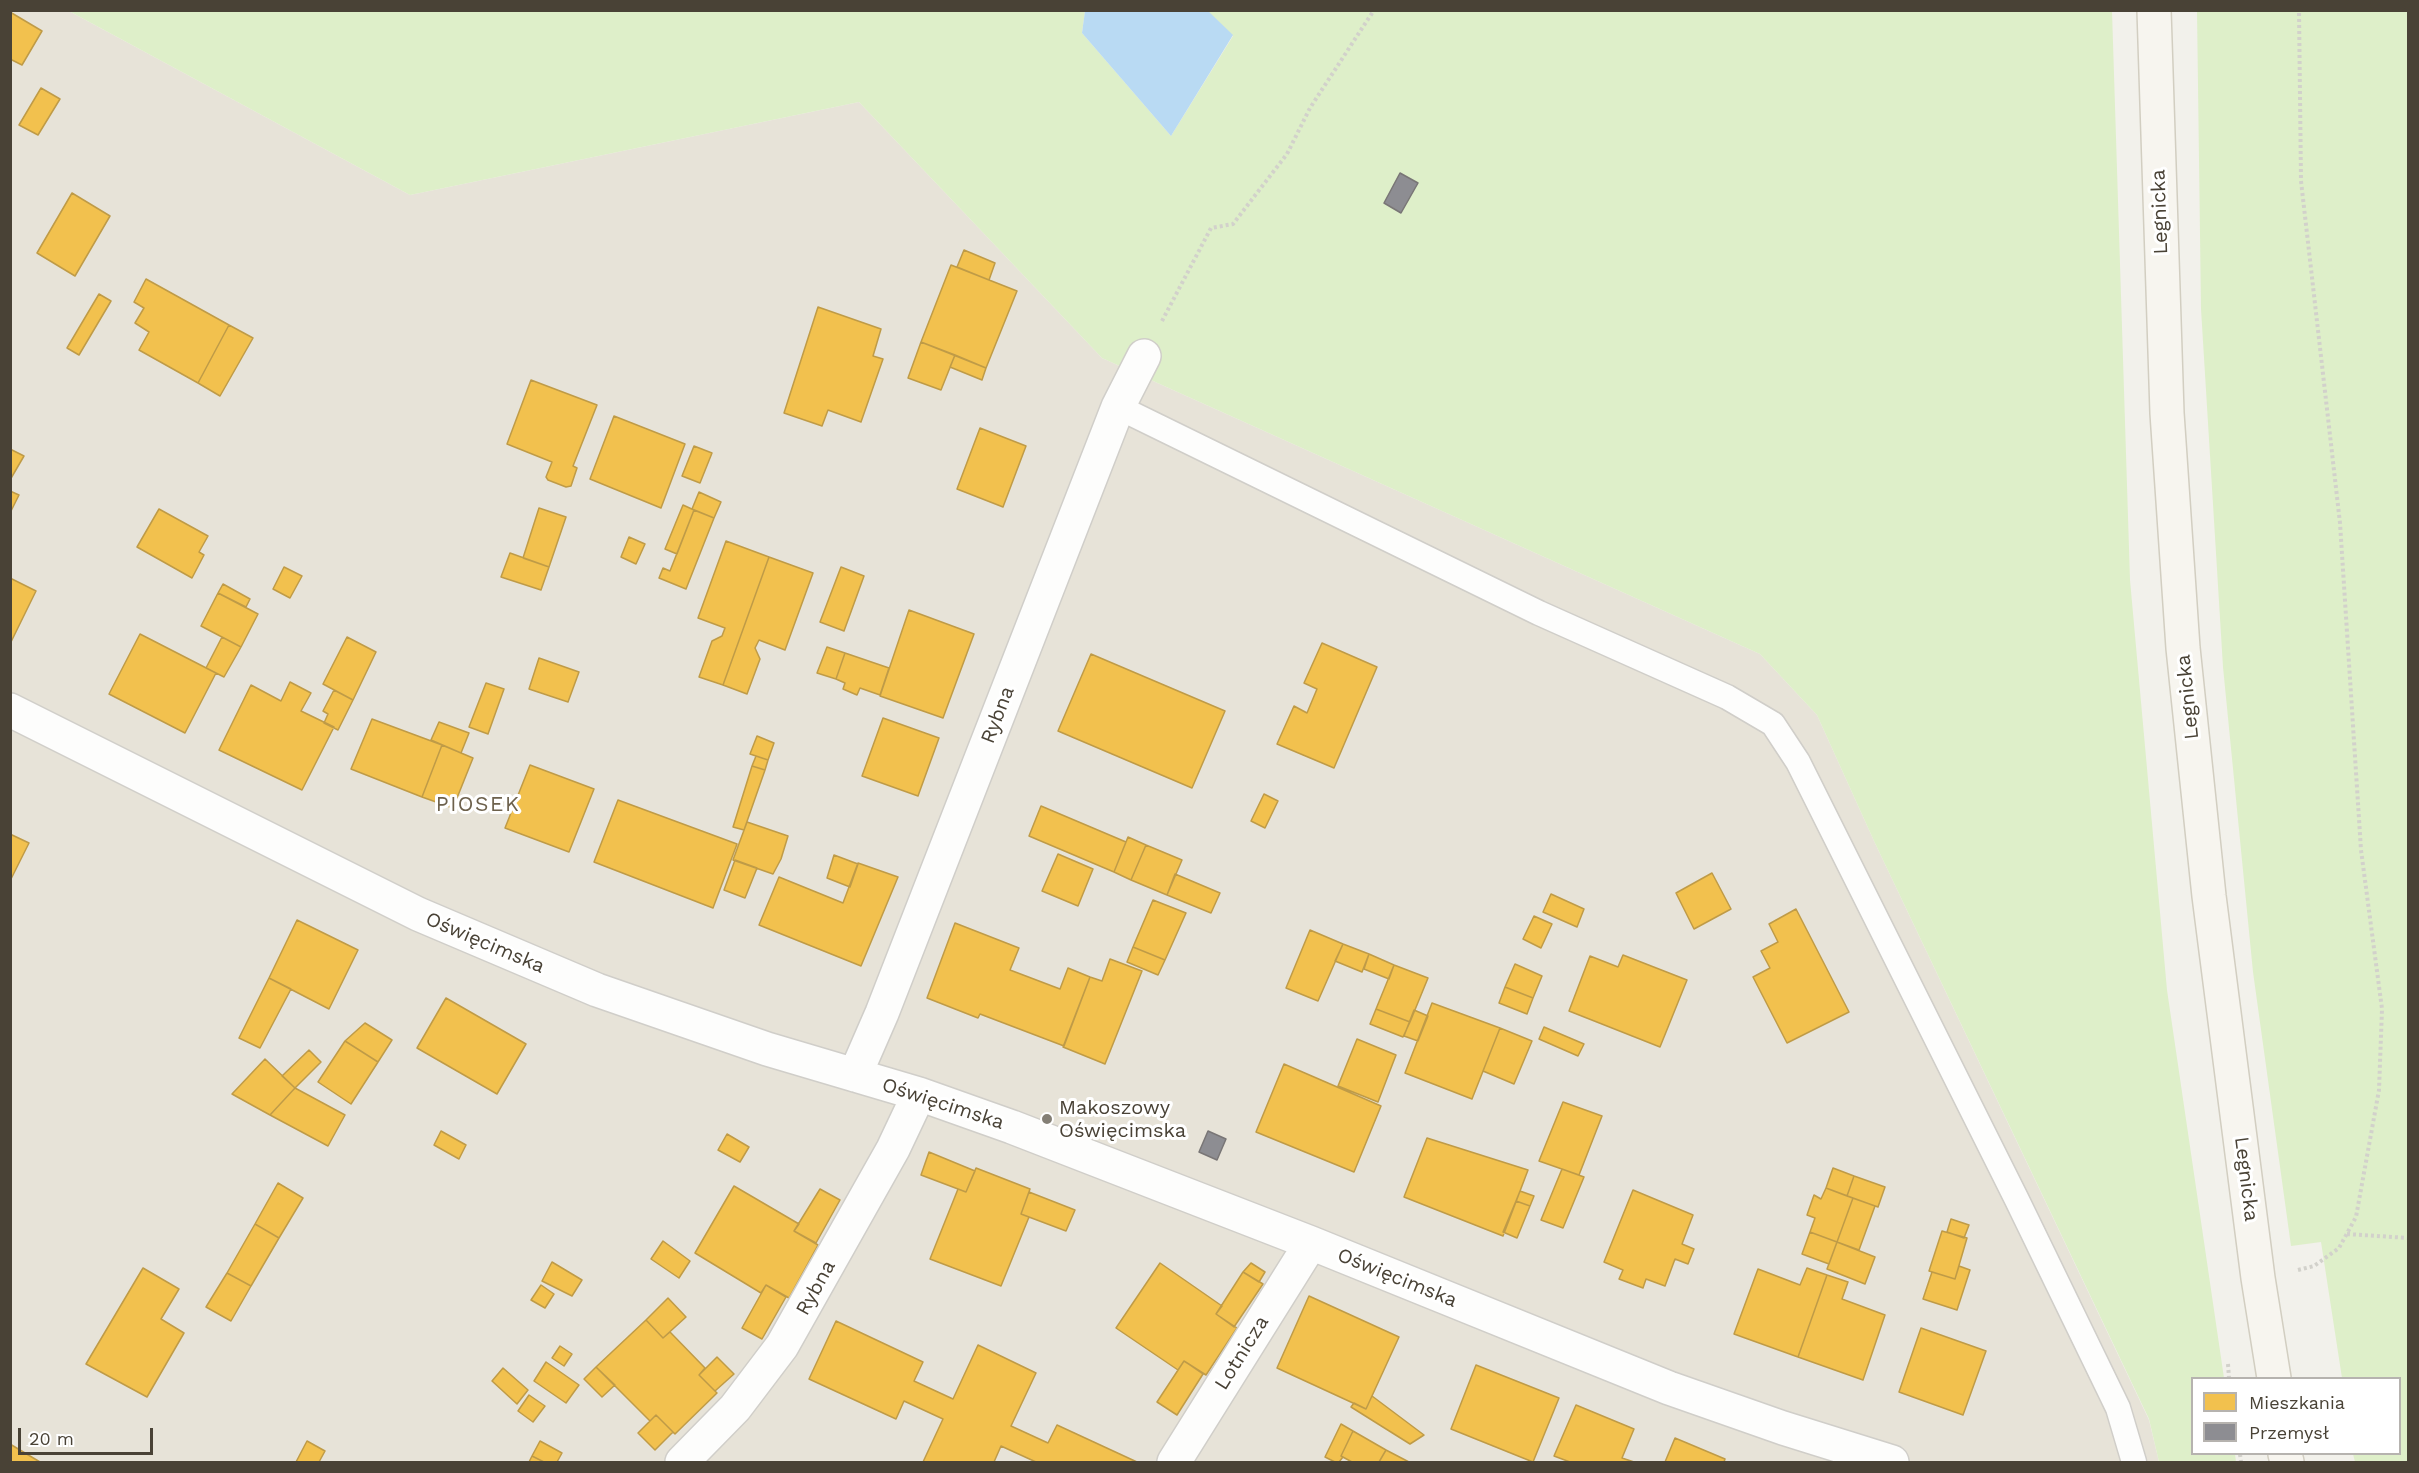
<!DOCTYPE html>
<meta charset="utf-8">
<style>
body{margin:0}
#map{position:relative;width:2419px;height:1473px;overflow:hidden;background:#f2f1eb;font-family:"Work Sans",sans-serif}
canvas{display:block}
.frame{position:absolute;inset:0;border:12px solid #494236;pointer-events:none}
.legend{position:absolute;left:2191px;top:1377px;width:210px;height:78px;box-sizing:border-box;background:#fff;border:2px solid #b6b3af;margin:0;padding:8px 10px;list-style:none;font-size:18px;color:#494236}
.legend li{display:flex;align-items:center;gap:12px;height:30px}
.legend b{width:30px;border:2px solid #b6b3af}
.scale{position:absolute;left:18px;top:1428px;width:135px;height:27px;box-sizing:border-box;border:3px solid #494236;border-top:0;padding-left:8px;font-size:18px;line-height:21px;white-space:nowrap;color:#494236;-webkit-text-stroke:4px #fff;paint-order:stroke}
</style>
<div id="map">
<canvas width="2419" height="1473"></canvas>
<div class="frame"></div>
<ul class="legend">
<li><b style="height:16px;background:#f2c14e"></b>Mieszkania</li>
<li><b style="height:16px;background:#8d8d92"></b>Przemysł</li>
</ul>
<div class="scale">20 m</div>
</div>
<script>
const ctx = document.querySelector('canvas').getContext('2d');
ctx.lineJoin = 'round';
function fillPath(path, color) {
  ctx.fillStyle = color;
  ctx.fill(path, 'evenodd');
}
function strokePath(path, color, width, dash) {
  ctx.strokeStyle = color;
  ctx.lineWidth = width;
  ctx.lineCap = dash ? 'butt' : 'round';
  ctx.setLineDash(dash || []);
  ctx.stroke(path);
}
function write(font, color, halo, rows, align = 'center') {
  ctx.font = font + ' "Work Sans",sans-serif';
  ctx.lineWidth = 6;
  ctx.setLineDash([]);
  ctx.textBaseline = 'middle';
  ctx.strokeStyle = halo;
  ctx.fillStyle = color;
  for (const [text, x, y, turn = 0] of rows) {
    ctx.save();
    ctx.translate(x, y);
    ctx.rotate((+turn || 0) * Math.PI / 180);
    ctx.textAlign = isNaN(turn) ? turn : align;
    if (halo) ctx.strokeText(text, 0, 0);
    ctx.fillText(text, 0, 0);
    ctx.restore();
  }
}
fillPath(new Path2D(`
 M10,11H69L410,195L859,102L1102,358L1760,654L1817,715L1874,841L2149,1420L2159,1462H11Z`), '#e7e3d8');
fillPath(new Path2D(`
 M69,11H1085L1082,33L1171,136L1233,36L1207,11H2112L2130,580L2167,990L2224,1378H2192V1454H2235L2236,1462H2159L2149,1419L1874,841L1817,715L1760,654L1102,358L859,102L410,195Z
 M2197,11H2408V1462H2355L2353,1454H2400V1378H2342L2321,1242L2291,1246L2253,972L2223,667L2201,309Z`), '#deefc9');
fillPath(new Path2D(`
 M1207,10L1233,35L1171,136L1082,33L1085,11Z`), '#b9daf3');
const homes = new Path2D(`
 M10,12L42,31L22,65L10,59Z
 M41,88L60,99L38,135L19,125Z
 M72,193L110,216L75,276L37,253Z
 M964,250L995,263L989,280L957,267Z
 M951,265L1017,291L986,368L921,342Z
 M146,279L229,325L198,383L139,350L149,332L135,323L144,308L134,302Z
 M99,294L111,301L79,355L67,348Z
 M818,307L881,329L873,356L883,359L861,422L828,410L822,426L784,413Z
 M229,325L253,338L220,396L198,383Z
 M921,342L955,355L941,390L908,378Z
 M955,355L986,368L982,380L950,367Z
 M531,380L597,405L573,466L577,468L571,486L566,487L548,480L546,477L552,462L507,444Z
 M614,416L685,444L661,508L590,479Z
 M980,428L1026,446L1003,507L957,489Z
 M694,446L712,453L700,483L682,476Z
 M10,449L24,456L10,480Z
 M10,491L19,495L10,513Z
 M699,492L721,502L714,518L692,509Z
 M683,505L694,510L677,554L665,549Z
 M539,508L566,517L549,567L523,558Z
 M159,509L208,536L199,552L204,555L192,578L137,547Z
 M694,510L714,518L686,589L659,578L663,568L670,571Z
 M629,537L645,544L636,564L621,557Z
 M726,541L769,557L723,685L699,677L712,641L722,636L725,628L698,618Z
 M510,553L549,567L541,590L501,577Z
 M769,557L813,573L785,650L759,640L755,648L760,659L747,694L723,685Z
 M284,567L302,576L290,598L273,589Z
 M841,567L864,576L844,631L820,622Z
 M10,578L36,591L10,644Z
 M223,584L250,599L246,607L218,593Z
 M218,593L258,614L241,647L201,626Z
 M909,610L974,634L943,718L880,696Z
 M140,634L216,673L185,733L109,694Z
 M222,637L241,647L224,677L206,668Z
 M347,637L376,652L353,700L323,684Z
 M1322,643L1377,667L1334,768L1277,744L1294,706L1307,713L1317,689L1304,683Z
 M827,647L845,653L836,679L817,673Z
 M845,653L889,668L880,695L860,688L857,695L843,689L845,683L836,679Z
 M1091,654L1225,711L1192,788L1058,731Z
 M539,658L579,672L568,702L529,689Z
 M290,682L311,693L301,711L334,727L302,790L219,750L251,685L281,701Z
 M486,683L504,689L488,734L469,727Z
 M334,690L353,700L338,730L324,723L328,714L323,711Z
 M883,718L939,738L918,796L862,776Z
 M372,719L442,745L422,797L351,769Z
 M439,722L469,733L461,753L431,740Z
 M757,736L774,743L768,760L750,754Z
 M442,745L473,758L453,808L422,797Z
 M756,756L768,760L765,770L752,766Z
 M530,765L594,789L569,852L505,828Z
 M752,766L765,770L744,830L733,827Z
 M1264,794L1278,801L1265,828L1251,821Z
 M618,800L737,844L713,908L594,862Z
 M1041,806L1126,842L1114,872L1029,836Z
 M747,822L788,836L781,859L773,874L733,860Z
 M10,834L29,843L10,881Z
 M1128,837L1146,845L1131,880L1114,872Z
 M1146,845L1182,860L1167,895L1131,880Z
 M1058,854L1093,869L1078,906L1042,891Z
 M834,855L858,864L850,887L827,878Z
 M735,860L757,868L745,898L724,890Z
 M858,863L898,877L861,966L759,925L779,877L843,903Z
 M1712,873L1731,909L1694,929L1676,893Z
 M1175,874L1220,893L1211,913L1167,895Z
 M1551,894L1584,909L1577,927L1543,912Z
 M1153,900L1186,913L1165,960L1133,947Z
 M1796,909L1849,1012L1787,1043L1753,977L1770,968L1761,951L1778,942L1769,924Z
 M1534,916L1552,924L1541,948L1523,939Z
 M297,920L358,950L329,1009L269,978Z
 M955,923L1019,948L1010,970L1060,989L1068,968L1090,977L1064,1046L980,1014L978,1018L927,998Z
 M1310,930L1343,944L1318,1001L1286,988Z
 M1343,944L1369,954L1362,972L1335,961Z
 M1133,947L1165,960L1158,975L1127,962Z
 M1369,954L1394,965L1389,979L1364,969Z
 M1623,955L1687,980L1660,1047L1569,1011L1590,956L1618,967Z
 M1110,959L1142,971L1105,1064L1063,1047L1090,977L1102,981Z
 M1515,964L1542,976L1533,998L1505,987Z
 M1394,965L1428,978L1410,1022L1376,1009Z
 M269,978L291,989L260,1048L239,1038Z
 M1505,987L1533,998L1527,1014L1499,1003Z
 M446,998L526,1044L497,1094L417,1048Z
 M1432,1003L1500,1028L1472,1099L1405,1073Z
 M1376,1009L1410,1022L1403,1037L1370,1024Z
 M1414,1010L1428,1016L1418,1041L1404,1036Z
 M365,1023L392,1040L378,1062L345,1041Z
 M1544,1027L1584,1044L1578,1056L1539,1039Z
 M1500,1028L1532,1041L1514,1084L1483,1071Z
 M1357,1039L1396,1055L1378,1102L1338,1086Z
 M345,1041L378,1062L351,1104L318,1082Z
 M309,1050L321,1062L295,1088L282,1076Z
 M265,1059L295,1088L270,1115L232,1094Z
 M1284,1064L1381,1106L1354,1172L1256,1132Z
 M295,1088L345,1115L328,1146L270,1115Z
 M1563,1102L1602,1116L1579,1175L1539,1161Z
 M441,1131L466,1145L459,1159L434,1145Z
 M727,1134L749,1147L740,1162L718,1150Z
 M1427,1138L1528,1170L1503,1236L1404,1197Z
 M929,1152L975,1171L966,1192L921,1175Z
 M976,1168L1030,1189L1021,1214L1029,1217L1001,1286L930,1259L958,1189L966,1192Z
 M1833,1168L1854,1176L1847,1196L1826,1188Z
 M1562,1169L1584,1177L1563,1228L1541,1220Z
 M1854,1176L1885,1187L1878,1207L1847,1196Z
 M278,1183L303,1198L279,1238L255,1224Z
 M734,1186L799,1224L794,1231L818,1245L789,1298L766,1285L761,1293L695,1253Z
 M1826,1188L1853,1198L1837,1242L1810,1232L1815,1218L1807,1215L1814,1195L1821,1199Z
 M820,1189L840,1200L816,1243L794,1231Z
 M1633,1190L1693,1215L1682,1244L1694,1249L1688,1264L1675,1259L1665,1286L1646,1279L1643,1288L1619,1279L1623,1270L1604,1262Z
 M1520,1191L1534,1196L1530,1206L1516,1201Z
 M1029,1192L1075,1210L1066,1231L1021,1214Z
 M1853,1198L1875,1206L1859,1250L1837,1242Z
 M1516,1201L1530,1206L1517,1238L1503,1232Z
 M1951,1219L1969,1225L1964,1238L1947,1232Z
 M255,1224L279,1238L251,1286L227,1273Z
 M1942,1231L1967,1238L1955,1279L1929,1271Z
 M1810,1232L1837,1242L1829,1264L1802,1254Z
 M663,1241L690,1261L679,1278L651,1259Z
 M1837,1242L1875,1257L1865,1284L1827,1269Z
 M552,1262L582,1280L572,1296L542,1281Z
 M1160,1263L1222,1306L1216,1314L1237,1328L1206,1375L1184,1361L1178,1370L1116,1328Z
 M1251,1263L1265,1272L1259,1282L1243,1272Z
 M1959,1266L1970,1270L1957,1310L1923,1299L1932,1272L1955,1279Z
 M143,1268L179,1289L161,1319L184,1333L147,1397L86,1364Z
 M1807,1268L1827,1275L1798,1357L1734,1334L1758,1269L1800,1285Z
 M1243,1272L1263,1284L1234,1327L1216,1314Z
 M227,1273L251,1286L231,1321L206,1307Z
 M1827,1275L1848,1282L1842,1299L1885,1315L1863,1380L1798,1357Z
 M541,1285L554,1294L545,1308L531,1300Z
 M766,1285L786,1297L762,1339L742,1328Z
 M1309,1296L1399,1337L1366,1409L1277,1368Z
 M668,1298L686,1317L663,1338L646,1320Z
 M646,1320L663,1338L670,1332L705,1368L699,1375L717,1393L675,1434L656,1415L650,1421L596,1367Z
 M836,1321L923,1362L914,1381L953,1399L978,1345L1036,1373L1011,1426L1048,1443L1057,1425L1137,1462H1036L1001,1446L994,1462H923L943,1419L904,1401L896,1419L809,1379Z
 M1921,1328L1986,1351L1963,1415L1899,1392Z
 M560,1346L572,1354L564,1366L552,1358Z
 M717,1357L734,1374L715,1391L699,1375Z
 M1184,1361L1203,1374L1177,1415L1157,1402Z
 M546,1362L579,1385L566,1403L534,1381Z
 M1476,1365L1559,1398L1533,1462L1451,1429Z
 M596,1367L615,1385L602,1397L584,1379Z
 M503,1368L528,1390L517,1404L492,1381Z
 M529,1395L545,1406L533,1422L518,1411Z
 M1372,1396L1424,1435L1410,1444L1351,1407L1354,1403L1366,1409Z
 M1576,1405L1634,1429L1622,1458L1634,1462H1570L1554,1456Z
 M656,1415L673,1432L655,1450L638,1433Z
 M1341,1424L1353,1431L1341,1456L1343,1457L1339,1462H1335L1325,1457Z
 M1353,1431L1386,1450L1379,1462H1352L1341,1456Z
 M1675,1438L1725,1459L1724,1462H1665Z
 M307,1441L325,1451L319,1462H296Z
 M540,1441L562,1453L557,1462H544L532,1456Z
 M10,1444L40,1462H10Z
 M1386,1450L1409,1462H1379Z
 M532,1456L544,1462H529Z`);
fillPath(homes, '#f2c14e');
strokePath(homes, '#bf9b47', 1.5);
const industry = new Path2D(`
 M1400,173L1418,183L1401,213L1384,203Z
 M1208,1131L1226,1139L1217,1160L1199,1152Z`);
fillPath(industry, '#8d8d92');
strokePath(industry, '#797676', 1.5);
const service = new Path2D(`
 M1118,407L1539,613L1727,697L1773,724L1798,762L2017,1200L2118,1408L2134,1462`);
const minor = new Path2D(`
 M10,710L418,914L597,990L767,1049L919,1094L1012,1127L1311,1243L1669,1388L1783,1428L1892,1462
 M855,1075L882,1013L1118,407L1144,356
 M682,1462L735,1408L782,1346L893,1149L919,1094
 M1174,1462L1311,1243`);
const secondary = new Path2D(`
 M2154,10L2167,413L2183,648L2209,896L2258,1278L2274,1378
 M2285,1454L2287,1462`);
strokePath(service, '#d0cec9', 27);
strokePath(minor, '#d0cec9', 36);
strokePath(secondary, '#d2cec1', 36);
strokePath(new Path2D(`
 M1162,321L1211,228L1233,224L1287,154L1310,108L1374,10
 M2347,1234L2408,1238
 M2298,1270L2314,1266L2339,1248L2356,1217L2379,1090L2382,1009L2361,850L2340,523L2301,181L2299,10
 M2228,1364L2229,1378
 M2240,1454L2241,1462`), '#d2d1cb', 4, [3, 3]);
strokePath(service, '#fdfdfc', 24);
strokePath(minor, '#fdfdfc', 33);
strokePath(secondary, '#f7f5ef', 33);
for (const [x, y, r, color] of [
 [1047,1119,6,"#847f75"]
]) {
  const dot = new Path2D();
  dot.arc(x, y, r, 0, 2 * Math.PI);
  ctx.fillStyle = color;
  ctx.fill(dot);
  strokePath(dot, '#fff', 2);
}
write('20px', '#494236', '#fff', [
 ["Legnicka",2160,212,-92],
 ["Legnicka",2188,697,-96],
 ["Rybna",998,715,-69],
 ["Oświęcimska",485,943,23],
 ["Oświęcimska",943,1104,18],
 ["Legnicka",2246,1179,83],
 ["Oświęcimska",1397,1278,22],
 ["Rybna",816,1288,-61],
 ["Lotnicza",1242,1353,-58]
]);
write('20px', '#494236', '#fff', [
 ["Makoszowy",1059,1108],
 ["Oświęcimska",1059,1131]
], 'left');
ctx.letterSpacing = '1.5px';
write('21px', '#6d614c', '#fff', [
 ["PIOSEK",478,805]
]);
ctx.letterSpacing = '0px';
</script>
